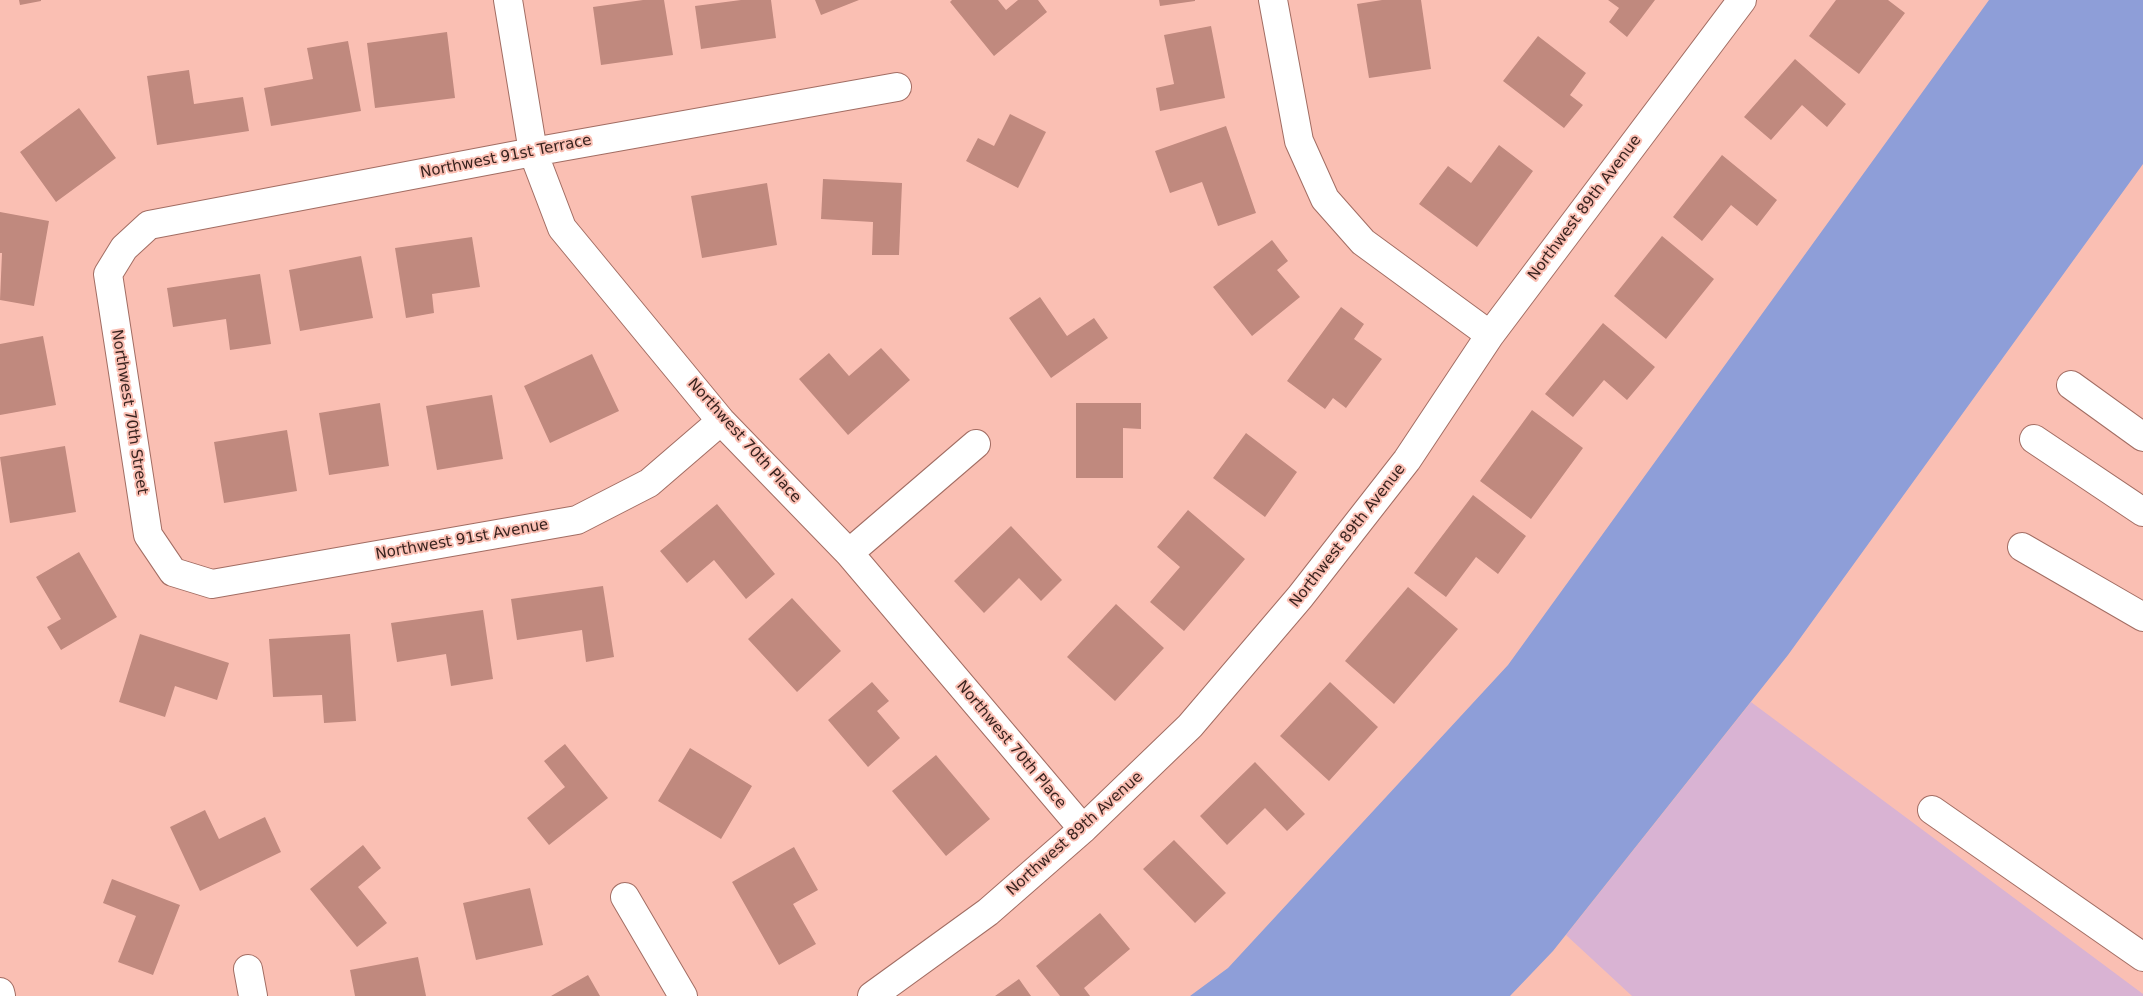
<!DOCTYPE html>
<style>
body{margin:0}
canvas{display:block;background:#fabfb3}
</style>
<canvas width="2143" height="996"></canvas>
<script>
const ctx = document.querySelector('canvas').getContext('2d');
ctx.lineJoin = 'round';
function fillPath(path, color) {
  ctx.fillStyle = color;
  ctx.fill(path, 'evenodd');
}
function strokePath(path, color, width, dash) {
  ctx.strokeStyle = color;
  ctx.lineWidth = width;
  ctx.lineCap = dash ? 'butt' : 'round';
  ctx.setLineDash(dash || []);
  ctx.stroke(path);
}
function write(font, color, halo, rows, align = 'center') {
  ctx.font = font + ' "DejaVu Sans",sans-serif';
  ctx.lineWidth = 4;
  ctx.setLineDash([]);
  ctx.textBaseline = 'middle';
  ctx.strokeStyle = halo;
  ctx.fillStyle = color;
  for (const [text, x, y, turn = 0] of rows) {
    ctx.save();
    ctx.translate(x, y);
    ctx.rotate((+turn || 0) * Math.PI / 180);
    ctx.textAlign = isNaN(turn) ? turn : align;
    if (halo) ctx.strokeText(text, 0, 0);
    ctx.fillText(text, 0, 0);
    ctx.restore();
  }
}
fillPath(new Path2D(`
 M1751,702L2143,994V996H1632L1566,935Z`), '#d9b3d3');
fillPath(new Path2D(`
 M1989,0H2143V164L1788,655L1553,951L1510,996H1190L1228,968L1508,665Z`), '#8e9ed8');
fillPath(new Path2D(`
 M19,0H41V1L20,5Z
 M643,0H664L673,55L601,65L593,7Z
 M741,0H771L776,38L701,49L695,6Z
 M815,0H859L821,15Z
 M952,0H998L1006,10L1018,0H1038L1047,12L994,56L950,2Z
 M1159,0H1195V1L1160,6Z
 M1382,0H1421L1431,69L1369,78L1357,4Z
 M1608,0H1655L1627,37L1609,22L1619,8Z
 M1836,0H1888L1905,13L1859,74L1809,36Z
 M1211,26L1225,98L1160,111L1156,88L1174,84L1164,35Z
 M447,32L455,98L375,108L367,43Z
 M1538,36L1586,73L1570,95L1583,105L1564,128L1503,81Z
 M348,41L361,111L271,126L264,88L313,79L307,48Z
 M1795,59L1846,104L1827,127L1802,105L1771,140L1744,117Z
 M189,70L194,104L243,97L249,131L157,145L147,76Z
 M79,108L116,158L56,202L20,152Z
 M1010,114L1046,132L1018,188L966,161L978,138L994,146Z
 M1226,126L1256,213L1218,226L1202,182L1170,193L1155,151Z
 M1499,145L1533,171L1477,247L1419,204L1448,166L1471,183Z
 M1722,155L1777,200L1757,226L1731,205L1702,241L1673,217Z
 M823,179L902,183L899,255H872L873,222L821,219Z
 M767,183L777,245L702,258L691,196Z
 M0,212L49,221L34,306L0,300L2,253H0Z
 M1662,236L1714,279L1666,339L1614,296Z
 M472,237L480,287L432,294L434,313L406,318L395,248Z
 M1272,240L1288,261L1277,270L1300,297L1252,336L1213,287Z
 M361,256L373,318L300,331L289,270Z
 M260,274L271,344L230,350L226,319L173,327L167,288Z
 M1040,297L1067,336L1094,318L1108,338L1051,378L1009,318Z
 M1341,307L1364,324L1354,339L1382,359L1346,408L1333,398L1325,409L1287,381Z
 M1603,323L1655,367L1627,400L1604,380L1573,417L1545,394Z
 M43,336L56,405L0,415V344Z
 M881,348L910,380L848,435L799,379L829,353L849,376Z
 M592,354L619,411L550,443L524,386Z
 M492,395L503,459L437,470L426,406Z
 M380,403L389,466L329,475L319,413Z
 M1076,403H1141V429L1123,428V478H1076Z
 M1532,410L1583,448L1531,519L1480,481Z
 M287,430L297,491L224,503L214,442Z
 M1246,433L1297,472L1265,517L1213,478Z
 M65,446L76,512L10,523L0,457Z
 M1473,495L1526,536L1498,574L1476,557L1446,597L1414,573Z
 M717,504L775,574L746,599L714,560L687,583L660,551Z
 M1188,510L1245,559L1184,631L1150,602L1180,567L1157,547Z
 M1011,526L1062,580L1041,601L1019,578L984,613L954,581Z
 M79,552L117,617L61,650L47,627L61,619L36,577Z
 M603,586L614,657L586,662L582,630L517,640L511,599Z
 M1408,587L1458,629L1394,704L1345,661Z
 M792,598L841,651L797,692L748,639Z
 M1116,604L1164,648L1115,701L1067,657Z
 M483,610L493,679L451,686L446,654L397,662L391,623Z
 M140,634L229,663L217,700L175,686L165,717L119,702Z
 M350,634L356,721L324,723L322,695L273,697L269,639Z
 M872,682L889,701L877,711L900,738L868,767L828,720Z
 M1330,682L1378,727L1329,781L1280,736Z
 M565,744L608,798L549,845L527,818L565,787L544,761Z
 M690,748L752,786L721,839L658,801Z
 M936,755L990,819L946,856L892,791Z
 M1255,762L1305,814L1287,831L1265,808L1227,845L1200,816Z
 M205,810L219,839L265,817L281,852L200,891L170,827Z
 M1174,840L1226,893L1195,923L1143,869Z
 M363,845L381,868L358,887L387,923L357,947L310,889Z
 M794,847L818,890L793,904L816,944L779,965L732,882Z
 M112,879L180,905L153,975L118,962L136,916L103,903Z
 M530,888L543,945L476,960L463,903Z
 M1100,913L1130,949L1084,988L1090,996H1060L1036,966Z
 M418,957L426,996H355L350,970Z
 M588,975L600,996H551Z
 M1019,979L1031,996H995Z`), '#c0897e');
const minor = new Path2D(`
 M508,0L533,152L562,228L721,421L849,553L1083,829
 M1273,0L1299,141L1325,199L1363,242L1490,335
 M2071,385L2143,437
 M721,421L649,483L577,520L212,584L173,572L148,535L108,274L124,248L149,225L533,152L897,87
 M2034,439L2143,512
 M2022,547L2143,617
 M849,553L976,444
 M1932,810L2143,957
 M625,897L683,996
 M248,969L253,996
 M872,996L988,912L1083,829L1190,726L1300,597L1407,460L1490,335L1742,0`);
const major = new Path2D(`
 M0,992L1,996`);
strokePath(minor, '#a26d63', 30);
strokePath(major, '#a26d63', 30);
strokePath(minor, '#fff', 28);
strokePath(major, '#fff', 28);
write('15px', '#39231f', '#fabfb3', [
 ["Northwest 91st Terrace",506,157,-11],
 ["Northwest 89th Avenue",1585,208,-53],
 ["Northwest 70th Street",129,412,81],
 ["Northwest 70th Place",744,441,48],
 ["Northwest 89th Avenue",1348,536,-52],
 ["Northwest 91st Avenue",462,540,-10],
 ["Northwest 70th Place",1011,745,50],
 ["Northwest 89th Avenue",1075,834,-42]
]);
</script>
